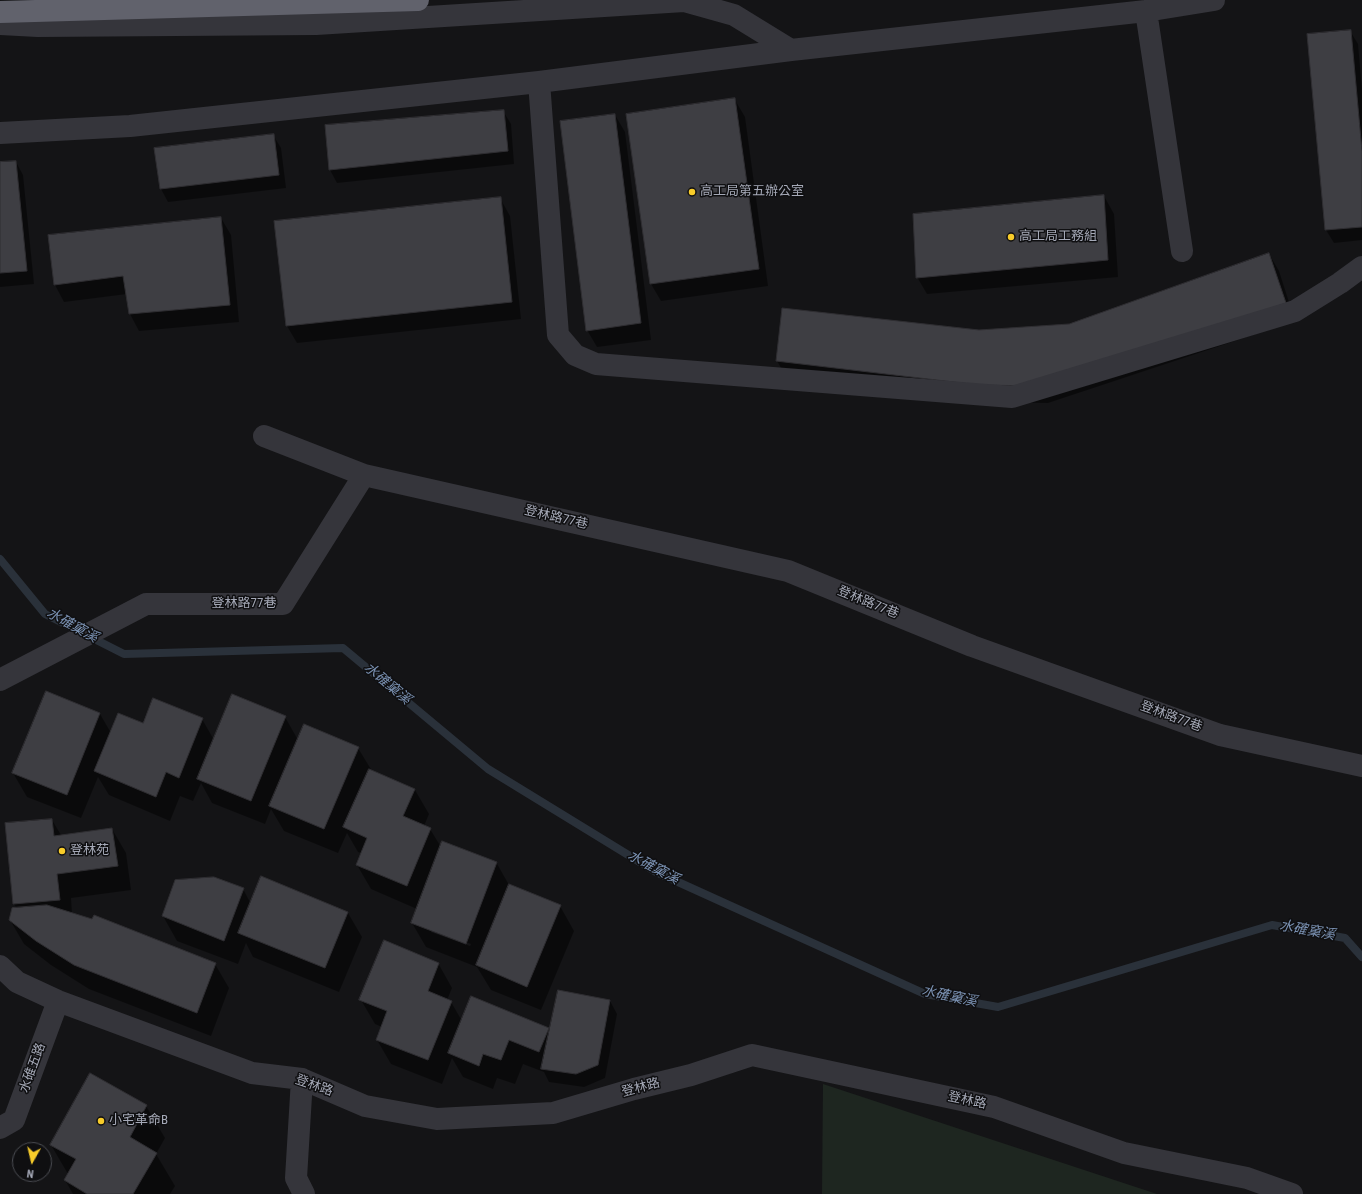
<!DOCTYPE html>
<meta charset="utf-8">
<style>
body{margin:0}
#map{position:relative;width:1362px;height:1194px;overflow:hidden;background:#141416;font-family:"Roboto Condensed",sans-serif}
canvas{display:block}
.north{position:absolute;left:12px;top:1142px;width:40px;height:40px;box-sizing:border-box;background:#0f0f11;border:1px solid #4b4d53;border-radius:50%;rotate:188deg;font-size:11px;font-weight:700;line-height:16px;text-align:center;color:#a5a9b7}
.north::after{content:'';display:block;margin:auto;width:14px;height:18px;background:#f8cc2a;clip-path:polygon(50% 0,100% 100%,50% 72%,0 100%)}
</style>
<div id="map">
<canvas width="1362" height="1194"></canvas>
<div class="north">N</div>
</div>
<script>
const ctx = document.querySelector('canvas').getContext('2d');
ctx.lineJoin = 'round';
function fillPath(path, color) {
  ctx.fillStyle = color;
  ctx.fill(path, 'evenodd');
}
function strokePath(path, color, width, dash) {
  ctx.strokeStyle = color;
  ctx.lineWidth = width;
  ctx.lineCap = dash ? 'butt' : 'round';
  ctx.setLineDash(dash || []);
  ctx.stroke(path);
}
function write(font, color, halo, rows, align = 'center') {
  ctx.font = font + ' "Roboto Condensed","Noto Sans TC",sans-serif';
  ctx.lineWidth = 3;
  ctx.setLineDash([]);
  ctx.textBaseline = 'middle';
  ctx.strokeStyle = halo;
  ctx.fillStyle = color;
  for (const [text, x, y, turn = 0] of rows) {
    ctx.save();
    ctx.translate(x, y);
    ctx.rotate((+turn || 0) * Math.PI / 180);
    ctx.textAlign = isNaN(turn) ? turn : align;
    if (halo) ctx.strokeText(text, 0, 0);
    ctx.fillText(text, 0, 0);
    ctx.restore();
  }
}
fillPath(new Path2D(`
 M823,1084L1157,1194H822Z`), '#1e2620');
fillPath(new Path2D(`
 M1350,31L1358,44L1362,90V240L1334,243L1326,230Z
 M735,100L745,117L768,286L661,301L651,284L627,115Z
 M503,111L511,124L514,164L337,183L330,170Z
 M615,115L625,132L651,340L597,347L587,330Z
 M273,135L281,148L286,188L168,202L161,189L156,149Z
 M16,162L23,175L34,284L0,287V163Z
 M1104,196L1114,214L1118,277L927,294L917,277Z
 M500,198L510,216L521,319L297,343L287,326L276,222Z
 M221,218L231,235L239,322L139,331L130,314L127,294L64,302L55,285L50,235Z
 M1269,254L1279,271L1295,321L1048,403L990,402L787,378L777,361L783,310L979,331L1069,325Z
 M46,692L100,714L111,733L144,725L202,719L214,740L285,717L298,740L358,748L372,771L415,790L429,814L424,826L430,829L441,847L496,862L509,885L560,906L574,931L541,1010L491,990L477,967L426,947L412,923L417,909L371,889L357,865L361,853L358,852L347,833L338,853L284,831L271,809L265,824L212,803L201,783L193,801L180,796L170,821L109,795L98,777L81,818L27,797L13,773ZM431,929L471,944L470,946L431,932Z
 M52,820L61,835L112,829L126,853L131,890L71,898L72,914L215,964L229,988L211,1036L89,989L51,965L24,944L10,920L17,909L14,904Z
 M243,889L251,904L348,913L362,937L339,992L253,957L246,943L238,964L177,941L163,916Z
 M438,963L452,988L447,1000L451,1002L462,1021L548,1029L550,1032L610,1001L617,1014L605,1078L584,1087L549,1082L544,1072L523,1064L515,1084L497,1078L493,1089L463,1077L452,1058L442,1084L391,1064L377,1040L382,1027L375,1024L361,1000Z
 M91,1075L146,1106L165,1138L156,1154L175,1186L170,1194H73L65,1180L68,1174L51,1145Z`), '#0007');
strokePath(new Path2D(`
 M0,559L45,614L124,654L343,648L488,769L656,872L925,994L998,1007L1272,925L1345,938L1362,957`), '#2a313a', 8);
const building = new Path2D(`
 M1351,30L1362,151V227L1325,230L1307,34Z
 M735,98L759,269L650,284L626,114Z
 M504,110L508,151L329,170L325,125Z
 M615,114L641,323L586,331L560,121Z
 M274,134L279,175L160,189L154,148Z
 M16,161L27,271L0,273V162Z
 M1104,195L1108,260L916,278L913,214Z
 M501,197L512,302L286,326L274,221Z
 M221,217L230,305L129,314L123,276L54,285L48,235Z
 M1269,253L1286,303L1038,386L979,385L776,361L782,308L979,330L1069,324Z
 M46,691L100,713L67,795L12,773Z
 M232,694L286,716L251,801L197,779Z
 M153,698L203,718L179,778L166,772L156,797L94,771L118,713L143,723Z
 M304,724L359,747L324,829L269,806Z
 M369,769L415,789L403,816L431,828L407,886L356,865L367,838L343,827Z
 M52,819L54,836L112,828L118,866L57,874L60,900L13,904L5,823Z
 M442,841L497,862L466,944L411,923Z
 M261,876L348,912L325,968L238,933Z
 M214,877L244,888L224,941L162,916L175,880Z
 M509,884L561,905L527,987L476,965Z
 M47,905L92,919L94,915L216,963L197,1013L74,965L36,941L9,920L12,908Z
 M384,940L439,963L428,991L452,1001L428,1060L376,1040L387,1011L359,1000Z
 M558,990L610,1000L598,1065L576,1074L541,1069Z
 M471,996L549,1028L539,1052L509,1040L501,1060L483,1054L479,1066L448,1053Z
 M90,1073L147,1105L130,1137L157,1153L133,1194H87L64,1180L76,1159L50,1145Z`);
fillPath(building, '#3e3e43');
strokePath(building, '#2f2e32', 1);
strokePath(new Path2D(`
 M1146,11L1182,251
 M0,24L38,26L316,24L684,1L734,15L791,50
 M539,82L558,335L575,355L596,364L1012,397L1295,311L1340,283L1362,267
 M0,133L130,126L539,82L791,50L1146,11L1214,0
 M264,436L364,475L788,571L972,646L1220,735L1362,766
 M0,680L146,604H283L364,475
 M0,966L17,982L58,1001L252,1073L302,1079L365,1106L437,1119L553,1113L634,1089L691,1075L752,1055L994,1107L1124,1153L1247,1178L1292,1194
 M302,1079L296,1178L304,1194
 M0,1128L14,1120L58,1001`), '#35353b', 22);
strokePath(new Path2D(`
 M0,12L418,0`), '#61626c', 22);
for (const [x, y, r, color] of [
 [692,192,4,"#f8cc2a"],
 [1011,237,4,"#f8cc2a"],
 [62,851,4,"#f8cc2a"],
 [101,1121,4,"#f8cc2a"]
]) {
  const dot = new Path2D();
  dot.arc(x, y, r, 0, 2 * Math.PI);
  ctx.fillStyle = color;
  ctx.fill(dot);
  strokePath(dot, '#0f0f11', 1.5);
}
write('13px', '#a5a9b7', '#0f0f11', [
 ["高工局第五辦公室",700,192],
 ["高工局工務組",1019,237],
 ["登林苑",70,851],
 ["小宅革命B",109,1121]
], 'left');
write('13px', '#a5a9b7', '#0f0f11', [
 ["登林路77巷",556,518,13],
 ["登林路77巷",868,603,22],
 ["登林路77巷",244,604],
 ["登林路77巷",1171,717,20],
 ["水碓五路",33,1068,-70],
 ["登林路",314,1086,19],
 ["登林路",641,1088,-15],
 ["登林路",967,1101,12]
]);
write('italic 14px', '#7b92b3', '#0f0f11', [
 ["水確窠溪",72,626,29],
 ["水確窠溪",387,684,40],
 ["水確窠溪",653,868,28],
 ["水確窠溪",1307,931,10],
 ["水確窠溪",949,997,12]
]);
</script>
